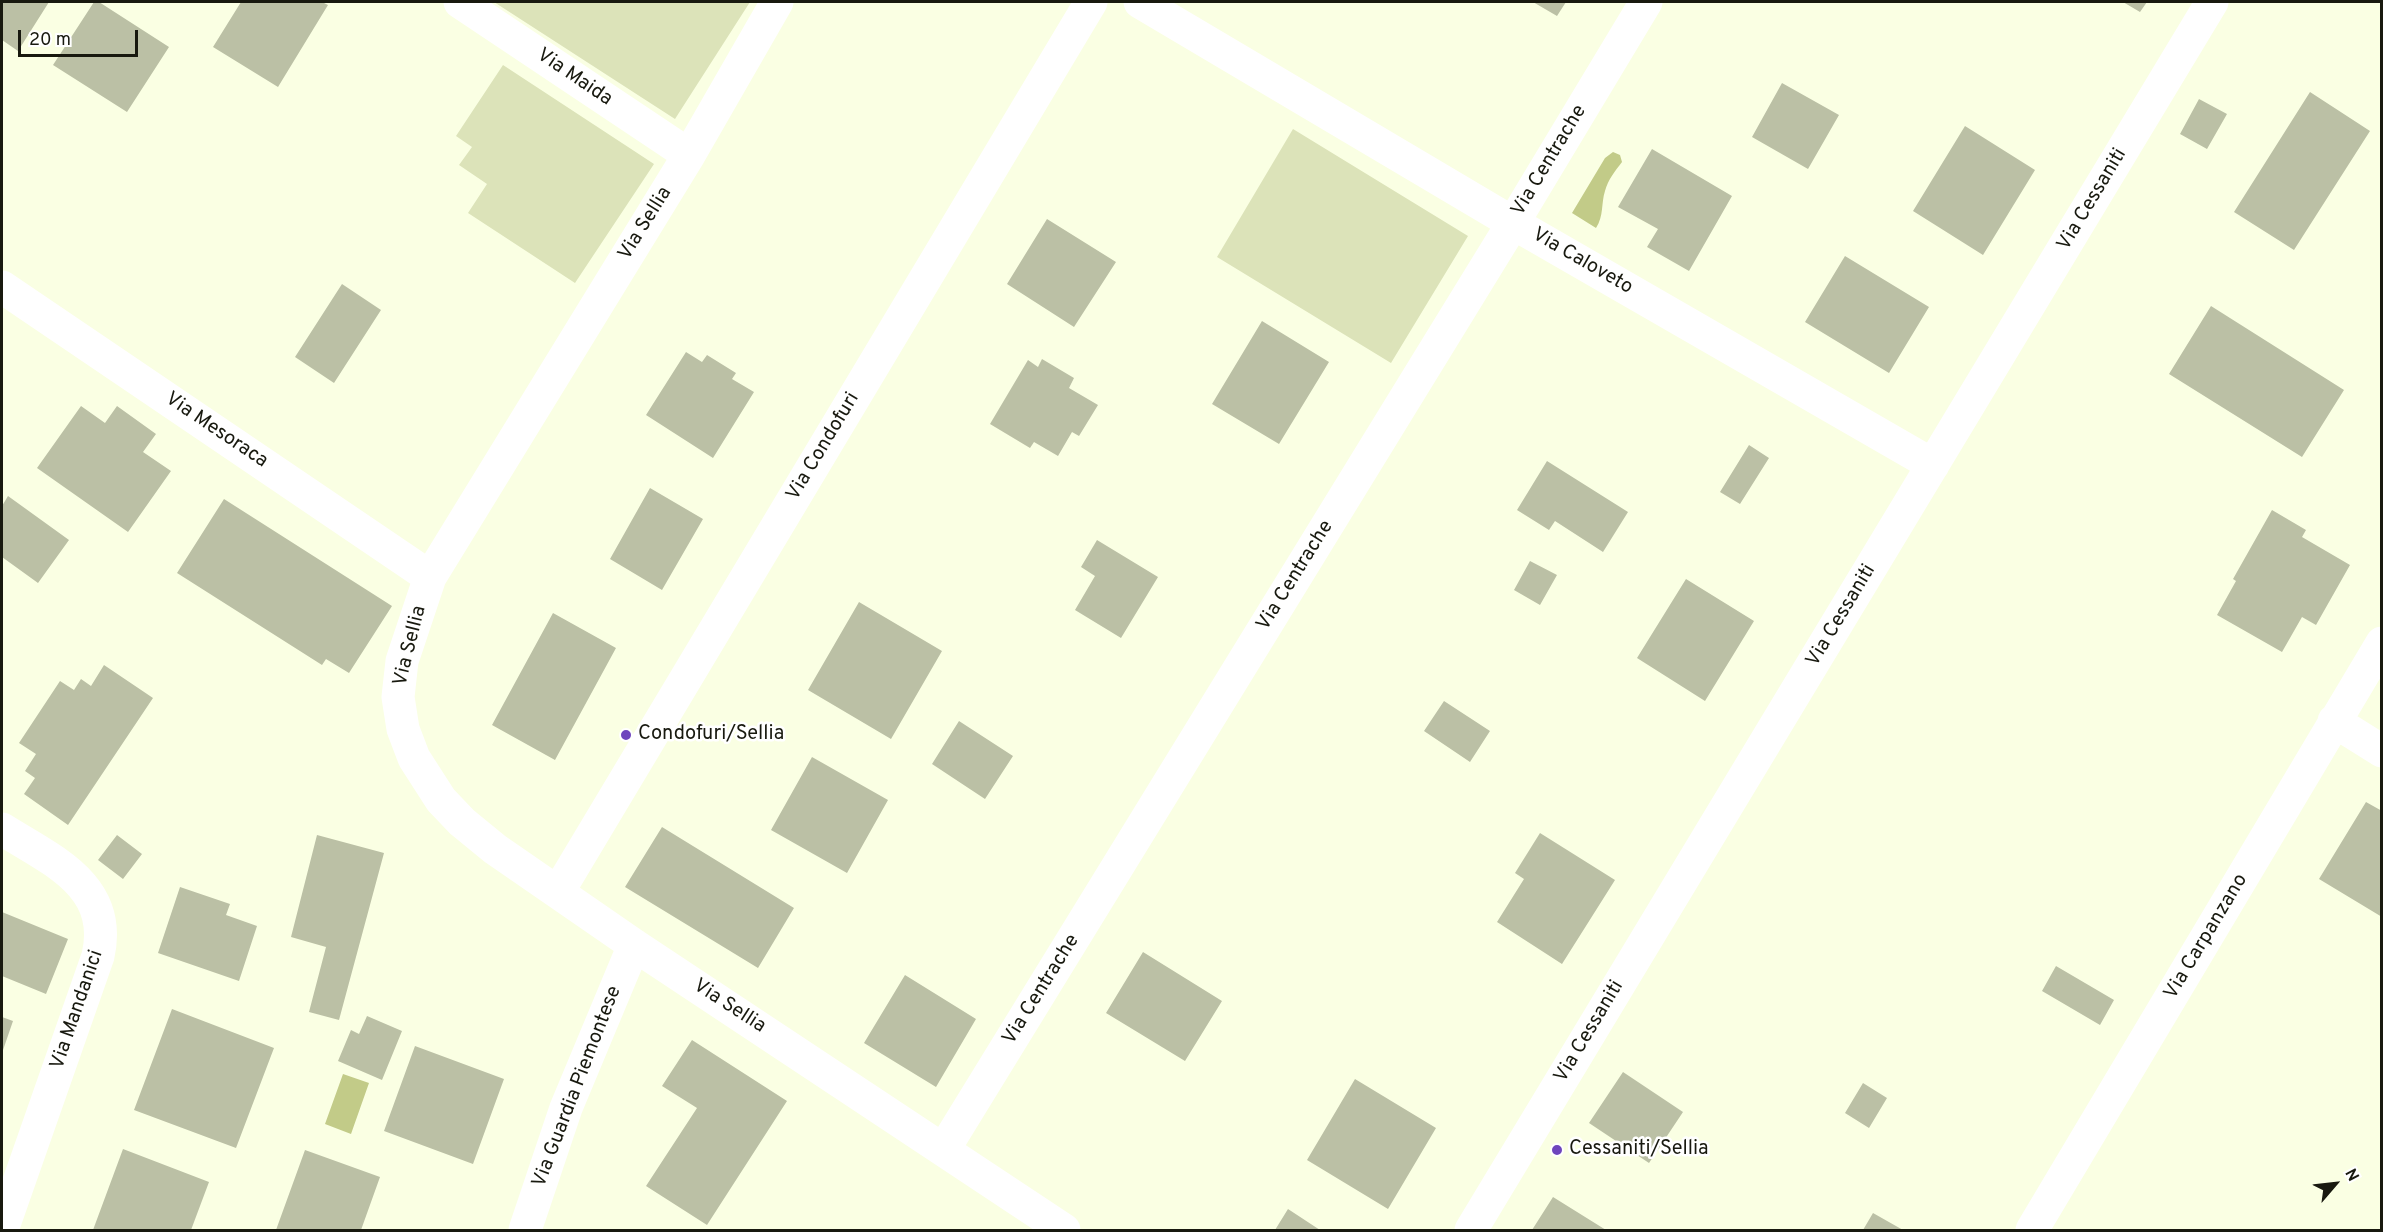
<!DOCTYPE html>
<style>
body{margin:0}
#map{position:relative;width:2383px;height:1232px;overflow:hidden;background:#faffe3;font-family:Overpass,sans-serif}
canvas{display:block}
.frame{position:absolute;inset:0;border:3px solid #18190f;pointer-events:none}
.north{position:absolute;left:2305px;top:1154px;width:60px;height:60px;-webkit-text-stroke:4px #fff;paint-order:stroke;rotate:62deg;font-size:16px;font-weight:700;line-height:24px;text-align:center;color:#18190f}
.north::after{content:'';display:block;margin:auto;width:21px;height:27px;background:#18190f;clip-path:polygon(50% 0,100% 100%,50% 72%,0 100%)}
.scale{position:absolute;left:18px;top:30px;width:120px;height:27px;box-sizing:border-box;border:3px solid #18190f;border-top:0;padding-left:8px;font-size:18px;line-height:21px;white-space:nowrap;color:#18190f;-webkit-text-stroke:4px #fff;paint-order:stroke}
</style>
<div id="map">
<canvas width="2383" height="1232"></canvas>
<div class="frame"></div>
<div class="north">N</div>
<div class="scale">20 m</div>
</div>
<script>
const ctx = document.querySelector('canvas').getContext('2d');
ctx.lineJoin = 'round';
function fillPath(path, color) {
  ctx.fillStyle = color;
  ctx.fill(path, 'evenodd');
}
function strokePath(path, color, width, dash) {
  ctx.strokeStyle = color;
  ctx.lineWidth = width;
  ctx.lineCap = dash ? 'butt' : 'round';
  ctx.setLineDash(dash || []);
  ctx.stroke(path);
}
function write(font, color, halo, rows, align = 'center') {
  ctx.font = font + ' Overpass,sans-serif';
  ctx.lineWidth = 5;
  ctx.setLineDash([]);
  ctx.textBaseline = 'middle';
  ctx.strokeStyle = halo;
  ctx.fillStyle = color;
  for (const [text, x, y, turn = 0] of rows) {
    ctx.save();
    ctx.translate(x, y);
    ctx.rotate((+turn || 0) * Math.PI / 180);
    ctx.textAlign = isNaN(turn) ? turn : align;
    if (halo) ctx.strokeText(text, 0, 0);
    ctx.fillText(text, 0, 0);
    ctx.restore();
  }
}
fillPath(new Path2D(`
 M494,2H750L675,119Z
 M503,65L654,164L575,283L468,213L487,184L459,165L472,147L456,136Z
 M1293,129L1468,236L1391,363L1217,257Z`), '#dce3b9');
fillPath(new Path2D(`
 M1613,152L1620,155L1622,162C1615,171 1608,180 1605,191C1601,203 1604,216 1596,228L1572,213L1605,158Z
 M343,1074L369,1083L351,1134L325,1124Z`), '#c2cb88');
fillPath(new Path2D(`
 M2,2H49L18,51L2,40Z
 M94,2H99L169,47L127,112L53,65Z
 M241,2H322L328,5L278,87L213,47Z
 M1533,2H1566L1557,16Z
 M2123,2H2147L2140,12Z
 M1782,83L1839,115L1808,169L1752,137Z
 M2310,92L2370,131L2294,250L2234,212Z
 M2199,99L2227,114L2207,149L2180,134Z
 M1965,126L2035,170L1983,255L1913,211Z
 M1652,149L1732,196L1689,271L1647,247L1658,229L1618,207Z
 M1047,219L1116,262L1074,327L1007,284Z
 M1845,256L1929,307L1889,373L1805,322Z
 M342,284L381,310L334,383L295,357Z
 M2211,306L2344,390L2302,457L2169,374Z
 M1262,321L1329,362L1279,444L1212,404Z
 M686,352L702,362L707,355L736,373L732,379L754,392L713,458L646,415Z
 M1042,359L1074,378L1069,388L1098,405L1079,436L1072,432L1058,456L1034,442L1030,448L990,424L1028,360L1038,367Z
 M81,406L105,423L117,406L156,434L143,452L171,471L128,532L37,468Z
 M1749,445L1769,458L1740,504L1720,492Z
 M1547,461L1628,512L1603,552L1555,521L1549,530L1517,510Z
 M650,488L703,519L662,590L610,559Z
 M8,496L69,540L38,583L2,557V506Z
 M224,499L392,606L349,673L326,659L322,665L177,573Z
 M2272,510L2306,530L2302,537L2350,565L2316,625L2302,617L2282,652L2217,615L2236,581L2233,579Z
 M1097,540L1158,577L1121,638L1075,610L1095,576L1081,567Z
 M1530,561L1557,575L1540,605L1514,590Z
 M1686,579L1754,621L1705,701L1637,658Z
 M859,602L942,651L891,739L808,690Z
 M553,613L616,648L555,760L492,725Z
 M104,665L153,698L68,825L24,794L35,778L25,771L36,754L19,743L60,681L74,690L81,679L91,686Z
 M1444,701L1490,731L1470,762L1424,731Z
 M959,721L1013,756L985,799L932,764Z
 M812,757L888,800L847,873L771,830Z
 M2366,802L2382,811V917L2319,879Z
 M662,827L794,908L758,968L625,887Z
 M1540,833L1615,880L1562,964L1497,922L1524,879L1515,873Z
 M117,835L142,854L123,879L98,860Z
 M317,835L384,853L339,1020L309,1012L326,947L291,937Z
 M180,887L230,904L226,915L257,926L239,981L158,953Z
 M2,912L68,939L46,994L2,976Z
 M1143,952L1222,1001L1185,1061L1106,1013Z
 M2056,966L2114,1000L2100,1025L2042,991Z
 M905,975L976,1019L936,1087L864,1043Z
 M172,1009L274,1048L236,1148L134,1110Z
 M367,1016L402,1031L382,1080L338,1061L351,1030L359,1034Z
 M2,1017L13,1021L2,1053Z
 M692,1040L787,1101L707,1225L646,1186L697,1108L662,1086Z
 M415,1046L504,1079L473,1164L384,1131Z
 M1623,1072L1683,1112L1649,1163L1589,1123Z
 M1355,1079L1436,1128L1388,1209L1307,1160Z
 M1863,1083L1887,1098L1869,1128L1845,1113Z
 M123,1149L209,1182L191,1230H93Z
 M305,1150L380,1177L361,1230H276Z
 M1553,1197L1606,1230H1532Z
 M1288,1209L1320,1230H1275Z
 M1873,1213L1903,1230H1863Z`), '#bbc0a5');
strokePath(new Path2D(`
 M460,2L689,155
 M777,2L689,155L430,577L402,661L398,697L403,729L414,758L441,800L462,822L495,849L634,945L1064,1230
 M1140,2L1513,223L1933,465
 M2,287L430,577
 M2334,721L2382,751
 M2,829C51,860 114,885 98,956L2,1230
 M558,892L1091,2
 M944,1149L1513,223L1646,2
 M525,1230L566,1108L634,945
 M1471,1230L2212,2
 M2032,1230L2382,643`), '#fff', 33);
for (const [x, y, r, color] of [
 [626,735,6,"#6e45bd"],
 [1557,1150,6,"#6e45bd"]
]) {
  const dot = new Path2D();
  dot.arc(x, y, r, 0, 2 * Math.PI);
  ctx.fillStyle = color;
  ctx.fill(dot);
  strokePath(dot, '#fff', 2);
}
write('20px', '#18190f', '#fff', [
 ["Via Maida",574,78,34],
 ["Via Centrache",1550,161,-59],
 ["Via Cessaniti",2093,200,-59],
 ["Via Sellia",646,224,-58],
 ["Via Caloveto",1582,262,30],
 ["Via Mesoraca",216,431,34],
 ["Via Condofuri",824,447,-59],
 ["Via Centrache",1296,576,-58],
 ["Via Cessaniti",1842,616,-59],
 ["Via Sellia",411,646,-76],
 ["Via Carpanzano",2207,937,-59],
 ["Via Centrache",1042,990,-58],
 ["Via Sellia",729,1007,33],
 ["Via Mandanici",78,1010,-71],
 ["Via Cessaniti",1590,1032,-59],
 ["Via Guardia Piemontese",578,1087,-69]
]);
write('20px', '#18190f', '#fff', [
 ["Condofuri/Sellia",638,735],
 ["Cessaniti/Sellia",1569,1150]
], 'left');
</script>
